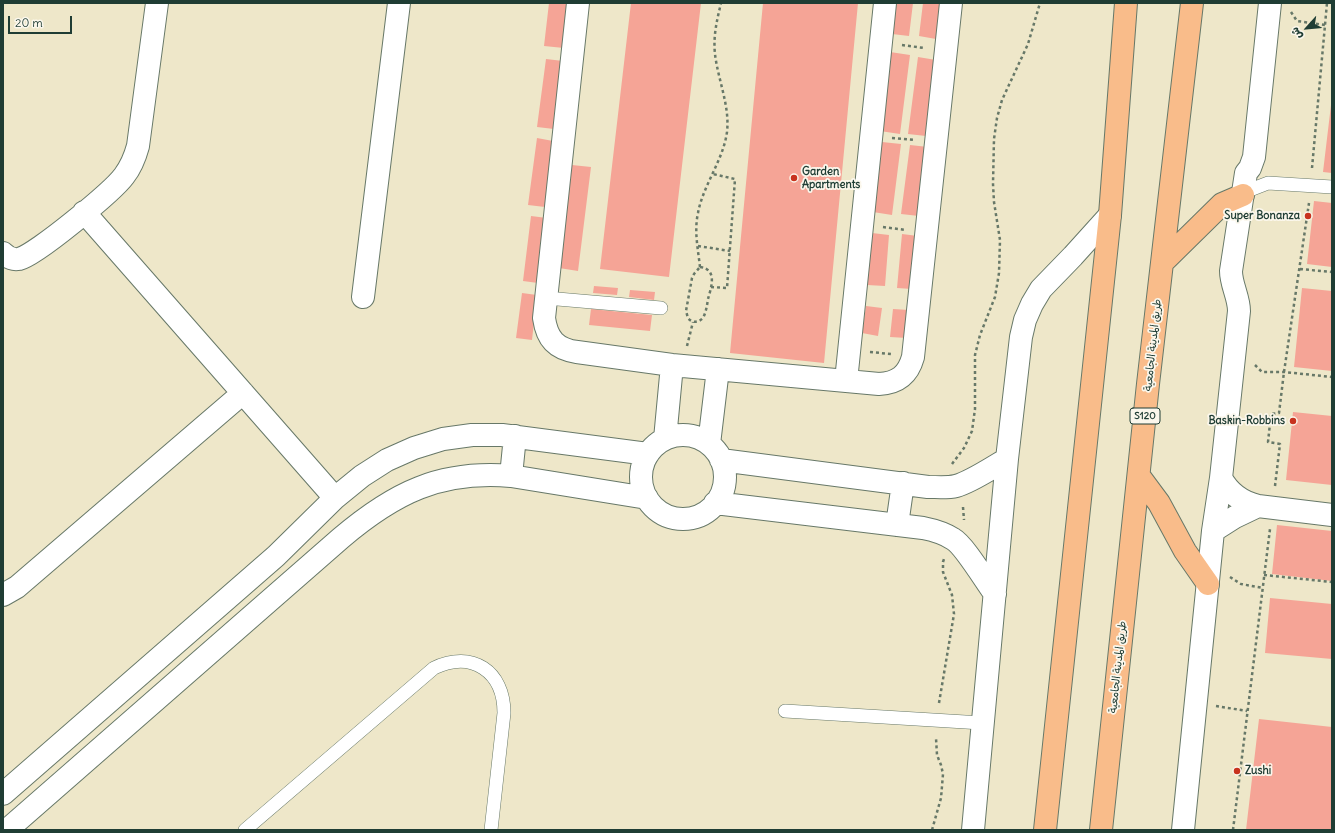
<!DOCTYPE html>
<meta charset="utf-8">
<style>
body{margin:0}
#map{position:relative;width:1335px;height:833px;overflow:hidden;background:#eee7c9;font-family:Delius,"Playpen Sans Arabic",sans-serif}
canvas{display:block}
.frame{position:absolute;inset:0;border:4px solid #1f3d34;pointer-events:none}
.north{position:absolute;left:1287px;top:8px;width:40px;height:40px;-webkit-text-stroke:3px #fbf7ec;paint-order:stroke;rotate:243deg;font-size:11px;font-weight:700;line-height:16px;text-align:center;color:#1f3d34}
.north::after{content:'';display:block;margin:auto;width:14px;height:18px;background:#1f3d34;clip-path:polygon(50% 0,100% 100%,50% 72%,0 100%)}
.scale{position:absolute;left:8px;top:16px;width:64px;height:18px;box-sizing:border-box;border:2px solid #1f3d34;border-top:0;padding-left:5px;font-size:12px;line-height:14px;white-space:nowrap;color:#1f3d34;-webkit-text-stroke:3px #fbf7ec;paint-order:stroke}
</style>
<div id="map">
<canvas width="1335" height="833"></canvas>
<div class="frame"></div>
<div class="north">ش</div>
<div class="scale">20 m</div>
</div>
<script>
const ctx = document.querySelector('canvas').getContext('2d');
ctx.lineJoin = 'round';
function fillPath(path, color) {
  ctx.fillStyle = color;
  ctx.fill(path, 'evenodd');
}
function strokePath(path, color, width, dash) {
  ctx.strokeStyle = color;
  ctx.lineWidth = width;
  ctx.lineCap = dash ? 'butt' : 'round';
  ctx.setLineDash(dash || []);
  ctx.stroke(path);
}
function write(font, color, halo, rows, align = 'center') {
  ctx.font = font + ' Delius,"Playpen Sans Arabic",sans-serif';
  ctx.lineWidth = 3.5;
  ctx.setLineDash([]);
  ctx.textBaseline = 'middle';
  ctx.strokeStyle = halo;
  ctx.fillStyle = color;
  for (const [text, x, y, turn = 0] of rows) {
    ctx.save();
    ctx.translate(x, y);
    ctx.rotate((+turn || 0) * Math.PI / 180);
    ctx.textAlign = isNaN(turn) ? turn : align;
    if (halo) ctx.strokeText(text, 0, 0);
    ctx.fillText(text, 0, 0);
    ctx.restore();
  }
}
fillPath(new Path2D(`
 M549,3H569L564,48L544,46Z
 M631,3H701L669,277L600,269Z
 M763,3H858L824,363L730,353Z
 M896,3H913L909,36L892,34Z
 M923,3H940L936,39L919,36Z
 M890,52L910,55L900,134L880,131Z
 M918,57L936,60L926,136L908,134Z
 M546,59L563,61L554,129L537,127Z
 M1331,105L1332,106V173L1323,172Z
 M537,138L553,141L545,207L528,205Z
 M882,142L901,144L892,215L873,212Z
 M910,145L928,147L919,216L901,214Z
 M572,165L591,167L578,271L559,268Z
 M1314,201L1332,203V267L1307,264Z
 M531,216L547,218L538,283L523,281Z
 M872,233L889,235L885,286L867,285Z
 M902,234L918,236L912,289L897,288Z
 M594,286L618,288L617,295L593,293Z
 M1302,288L1332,291V371L1294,367Z
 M630,290L655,292L654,300L629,297Z
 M522,293L537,295L532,340L516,338Z
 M866,306L882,308L878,336L862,333Z
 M591,309L652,315L650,331L589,325Z
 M893,309L909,310L907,338L890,337Z
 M1293,412L1332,416V485L1286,480Z
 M1277,525L1332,531V581L1272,574Z
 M1270,598L1332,604V659L1265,653Z
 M1259,719L1332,727V830H1246Z`), '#f5a496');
const service = new Path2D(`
 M1243,195L1250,190L1268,183L1332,187
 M546,298L661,308
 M785,711L982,723
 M245,830L434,668C472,650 504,671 504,713L491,830`);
const minor = new Path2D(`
 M578,3L544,318C547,339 556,349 577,352L672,365L879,384C898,383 908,375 913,357L951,3
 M84,212L335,498
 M3,253C8,258 13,260 19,259C36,255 113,191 124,176C131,167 135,157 138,146L157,3
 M363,297L399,3
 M846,381L885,3
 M641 477a42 42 0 1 1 84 0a42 42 0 1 1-84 0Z
 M665,439L672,365
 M709,444L718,369
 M721,460L928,487C937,487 948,488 956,486C971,482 993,467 1007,459
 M511,476L515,436
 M1221,478C1229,493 1241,502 1258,506L1332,515
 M715,503L923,528C933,530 944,533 953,539C964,545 986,582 995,594
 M897,525L903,483
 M1213,531L1235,517L1258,506
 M3,595L17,587L243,393
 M3,794L276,556L335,498L362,476L387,460L414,448L443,439L472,435H502L648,454
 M7,830L341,538C394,493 440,470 511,476L647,498
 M973,830L1007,459L1021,337L1025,320L1032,304L1041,289L1073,256L1110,215
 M1183,830L1213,531L1221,478L1239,311C1239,297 1231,285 1231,271L1246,173L1250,168L1254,157L1270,3`);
const primary = new Path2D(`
 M1162,263L1222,204L1243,195
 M1139,476L1159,503L1185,551L1208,584
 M1045,830L1110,215L1126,3
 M1101,830L1148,384L1192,3`);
strokePath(service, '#677868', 14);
strokePath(minor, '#677868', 24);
strokePath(primary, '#677868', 24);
strokePath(new Path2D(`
 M1291,12L1297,21L1325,25
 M902,45L924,48
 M892,138L915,140
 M1312,168L1327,3
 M883,227L906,230
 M698,246L730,251
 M700,267C698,249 694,231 698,213C703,185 723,161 727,132C730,106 718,80 715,54C713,36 717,20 721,3
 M700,267C718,269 711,288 708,299C707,306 706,312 703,318C698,323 692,323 688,318L686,311L692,278L694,274Z
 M1300,269L1332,272
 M711,287L727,288L735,179L713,174
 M687,346L693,322
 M870,352L891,354
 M1255,365L1262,372H1284L1332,377
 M952,464L964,448L972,431L975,409V355L980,335L995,297L999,273L1000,240L994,202L993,184L994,139L997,118L1002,100L1028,44L1040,3
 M1275,486L1280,444L1268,442L1271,414L1279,413L1284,372L1309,203
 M963,507L964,520
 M1264,575L1332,582
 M1230,577L1241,584L1263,588
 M939,703L954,614L952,595L943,572V562L944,559
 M1216,706L1247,711
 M932,830L941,798L943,774L941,765L937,755L936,738
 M1233,830L1270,529`), '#677868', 2.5, [3, 3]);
strokePath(service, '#fff', 13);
strokePath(minor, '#fff', 22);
strokePath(primary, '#f9bc8a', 22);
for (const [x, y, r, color] of [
 [794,178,4,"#c8321e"],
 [1308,216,4,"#c8321e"],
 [1293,421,4,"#c8321e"],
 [1237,771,4,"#c8321e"]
]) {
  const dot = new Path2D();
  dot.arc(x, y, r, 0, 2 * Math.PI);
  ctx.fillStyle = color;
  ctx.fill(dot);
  strokePath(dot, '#fbf7ec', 1.5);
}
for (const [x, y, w] of [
 [1145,416,30]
]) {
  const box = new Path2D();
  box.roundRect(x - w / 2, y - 8, w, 16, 3);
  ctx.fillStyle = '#fbf7ec';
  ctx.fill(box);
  strokePath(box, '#1f3d34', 1);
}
write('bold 10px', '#1f3d34', null, [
 ["S120",1145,416]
]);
write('bold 11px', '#1f3d34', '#fbf7ec', [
 ["Garden",802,172],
 ["Apartments",802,185],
 ["Super Bonanza",1300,216,"right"],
 ["Baskin-Robbins",1285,421,"right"],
 ["Zushi",1245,771]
], 'left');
write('11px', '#1f3d34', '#fbf7ec', [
 ["طريق المدينة الجامعية",1153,345,-84],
 ["طريق المدينة الجامعية",1118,667,-84]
]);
</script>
